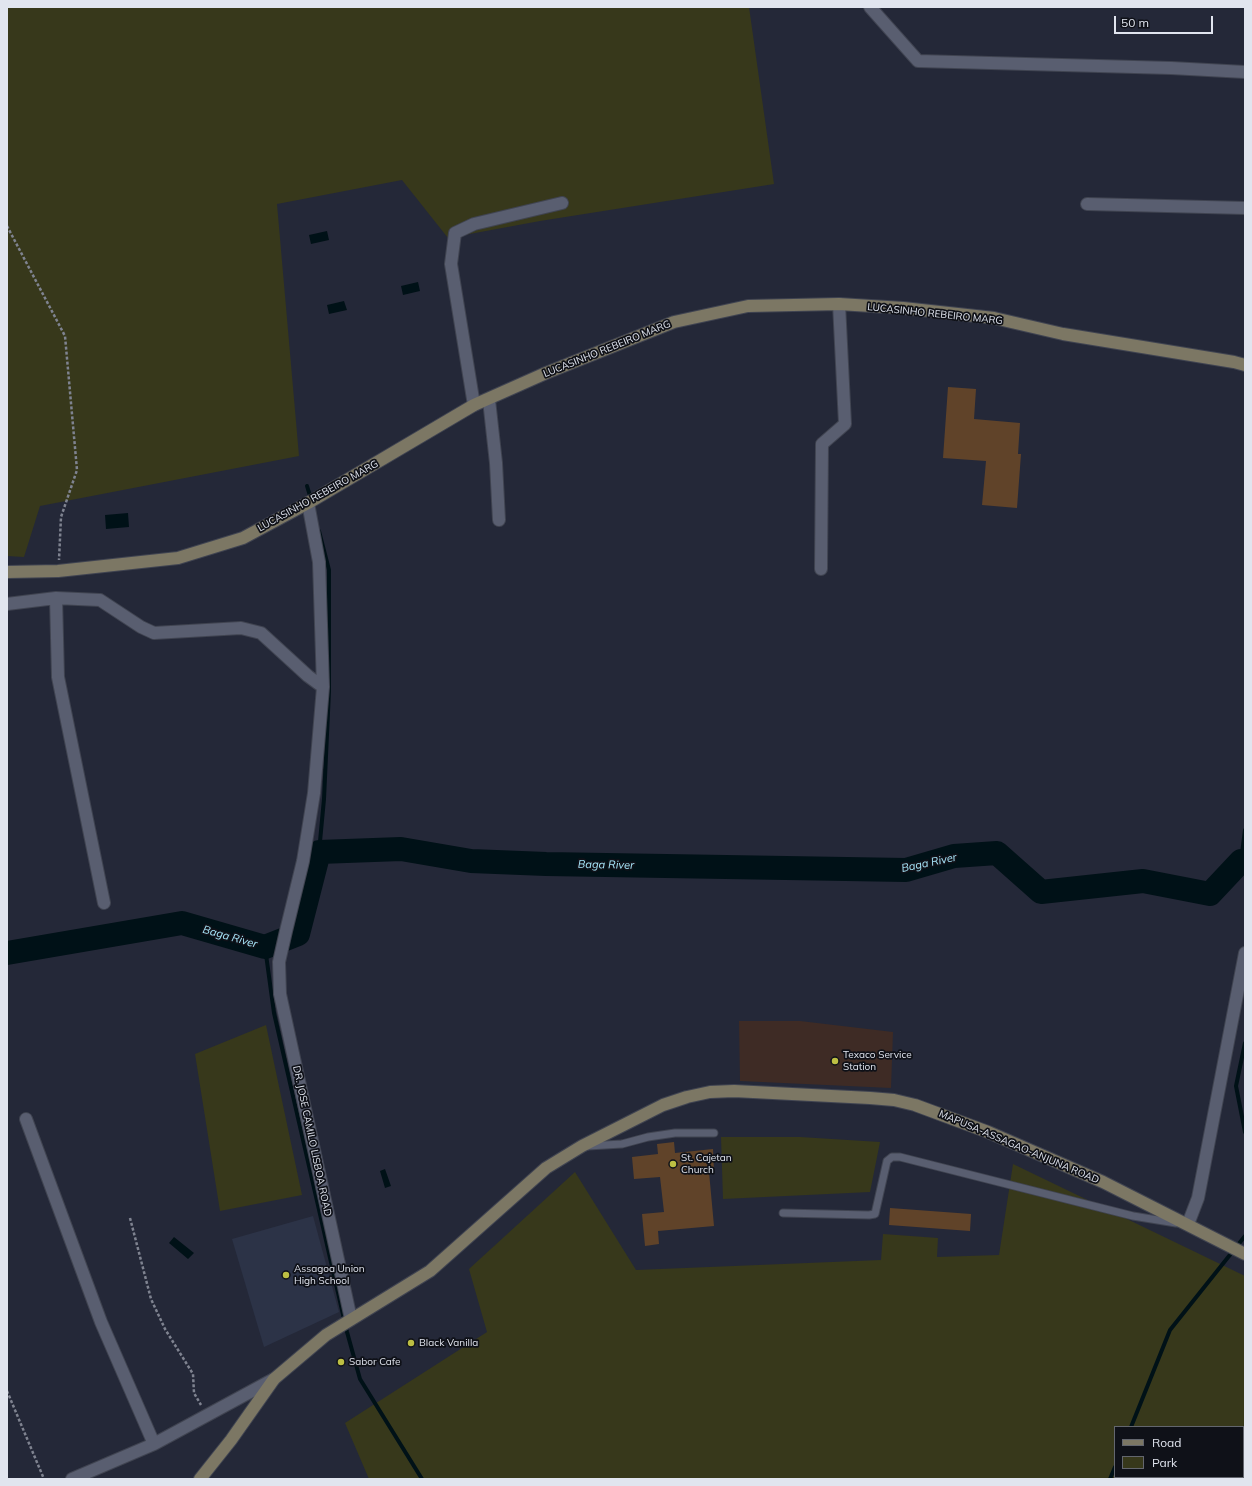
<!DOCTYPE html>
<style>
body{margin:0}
#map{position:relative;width:1252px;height:1486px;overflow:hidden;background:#242838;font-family:Mulish,sans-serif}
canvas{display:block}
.frame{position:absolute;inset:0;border:8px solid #e1e5ef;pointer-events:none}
.legend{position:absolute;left:1114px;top:1426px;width:130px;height:52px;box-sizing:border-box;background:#0f1118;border:1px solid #63666e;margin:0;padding:5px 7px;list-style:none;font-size:12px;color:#e1e5ef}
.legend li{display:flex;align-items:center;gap:8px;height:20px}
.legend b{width:20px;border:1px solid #63666e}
.scale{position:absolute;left:1114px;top:16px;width:99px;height:18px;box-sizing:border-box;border:2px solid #e1e5ef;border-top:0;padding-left:5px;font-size:12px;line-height:14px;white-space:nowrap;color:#e1e5ef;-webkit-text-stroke:3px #0f1118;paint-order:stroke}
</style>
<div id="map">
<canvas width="1252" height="1486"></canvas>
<div class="frame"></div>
<ul class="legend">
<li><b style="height:5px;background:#7c7764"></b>Road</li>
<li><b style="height:11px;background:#37381b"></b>Park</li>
</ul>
<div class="scale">50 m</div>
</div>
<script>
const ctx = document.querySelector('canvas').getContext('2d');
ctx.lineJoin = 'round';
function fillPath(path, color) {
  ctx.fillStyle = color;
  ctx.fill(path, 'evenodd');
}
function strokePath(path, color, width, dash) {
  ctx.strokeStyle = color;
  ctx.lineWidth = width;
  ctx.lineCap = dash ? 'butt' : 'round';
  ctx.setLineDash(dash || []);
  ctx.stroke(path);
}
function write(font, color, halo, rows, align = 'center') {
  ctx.font = font + ' Mulish,sans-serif';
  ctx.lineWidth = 3.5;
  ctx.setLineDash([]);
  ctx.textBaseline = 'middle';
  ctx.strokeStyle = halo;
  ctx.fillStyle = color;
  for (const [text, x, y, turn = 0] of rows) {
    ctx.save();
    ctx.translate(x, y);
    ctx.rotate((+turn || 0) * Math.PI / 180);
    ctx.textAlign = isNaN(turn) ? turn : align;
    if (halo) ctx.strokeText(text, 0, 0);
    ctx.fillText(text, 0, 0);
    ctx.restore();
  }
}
fillPath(new Path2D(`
 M739,1021H800L893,1032L891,1088L740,1081Z`), '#3e2b25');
fillPath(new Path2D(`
 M313,1216L339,1312L264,1347L232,1239Z`), '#2c3347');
fillPath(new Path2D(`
 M7,7H749L774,184L540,221L448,238L402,180L277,204L299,456L40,506L24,557L7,556Z
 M266,1025L302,1195L220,1211L195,1054Z
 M721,1137H800L880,1142L870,1192L723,1199Z
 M1013,1164L1245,1276V1479H369L345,1423L487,1332L469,1269L575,1172L636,1270L881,1260L883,1234L938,1238L937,1257L999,1255ZM1115,1427H1243V1477H1115Z`), '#37381b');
fillPath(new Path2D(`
 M327,231L329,240L311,244L309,235Z
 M418,282L420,291L403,295L401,286Z
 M344,301L347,310L329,314L327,305Z
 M128,513L129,527L106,529L105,515Z
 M385,1169L391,1186L385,1188L380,1171Z
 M174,1237L194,1253L188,1259L169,1243Z`), '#001117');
strokePath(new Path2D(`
 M307,486L311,499
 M319,852L324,799L329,691V570L319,531
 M1241,861L1245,830
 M265,947L274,1013L347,1332L360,1379L422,1479
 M1245,1043L1236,1086L1245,1132
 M1131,1427L1170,1330L1245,1236
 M1110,1479L1115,1467`), '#001117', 4);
strokePath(new Path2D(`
 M7,953L182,923L265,947L298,934L319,852L401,849L471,861L546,864L906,870L954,856L997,853L1041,892L1143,881L1210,894L1241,861H1245`), '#001117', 24);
fillPath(new Path2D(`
 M948,387L976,389L974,419L1020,423L1018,454H1021L1017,508L982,505L986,461L943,458Z
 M674,1142L675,1153L713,1149L714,1172H709L714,1226L658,1231L659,1244L645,1246L642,1214L664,1212L660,1177L634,1179L632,1157L658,1154L657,1144Z
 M890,1208L971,1214L970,1231L889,1225Z`), '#604329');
const lane = new Path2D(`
 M588,1146L622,1144L648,1137L675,1133H714
 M783,1213L869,1215L875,1214L887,1161L892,1157H900L1133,1216L1176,1223`);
const street = new Path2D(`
 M870,7L918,61L1171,68L1245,72
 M1087,204L1245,208
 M489,400L496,463L499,520
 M474,405L451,264L455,233L474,224L562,203
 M308,503L319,562L323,687L314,793L303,861L286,931L279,962L280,994L351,1319
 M821,569L822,444L845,424L839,304
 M56,598L58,677L104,903
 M7,604L56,598L100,600L141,627L154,633L241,628L261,633L308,676L323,687
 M26,1119L101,1322L154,1444
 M1188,1224L1198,1198L1245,953
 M72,1479L154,1444L274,1379`);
const secondary = new Path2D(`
 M7,572L58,571L178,558L243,538L308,503L474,405L546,373L674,322L748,306L839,304L903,308L994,318L1063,334L1234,362L1245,365
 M200,1479L231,1440L274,1379L326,1335L430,1271L546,1168L582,1146L663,1105L687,1097L710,1092L734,1091L870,1098L894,1100L915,1105L988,1132L1103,1182L1245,1254`);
strokePath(lane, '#404451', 9);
strokePath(street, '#404451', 14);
strokePath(secondary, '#404451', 14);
strokePath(new Path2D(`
 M7,226L65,336L77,470L61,517L59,560
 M130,1218L151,1299L165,1329L193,1374L194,1393L201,1405
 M7,1391L44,1479`), '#7f8390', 2.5, [3, 2]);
strokePath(lane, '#595e70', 7);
strokePath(street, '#595e70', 12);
strokePath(secondary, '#7c7764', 12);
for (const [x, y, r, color] of [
 [835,1061,4,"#bdbf43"],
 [673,1164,4,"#bdbf43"],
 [286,1275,4,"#bdbf43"],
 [411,1343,4,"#bdbf43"],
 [341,1362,4,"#bdbf43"]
]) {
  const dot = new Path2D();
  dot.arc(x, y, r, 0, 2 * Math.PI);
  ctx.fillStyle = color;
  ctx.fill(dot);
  strokePath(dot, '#0f1118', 1.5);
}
write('10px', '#e1e5ef', '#0f1118', [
 ["LUCASINHO REBEIRO MARG",935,314,6],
 ["LUCASINHO REBEIRO MARG",607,349,-22],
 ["LUCASINHO REBEIRO MARG",318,496,-29],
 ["DR. JOSE CAMILO LISBOA ROAD",312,1141,78],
 ["MAPUSA-ASSAGAO-ANJUNA ROAD",1019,1147,23]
]);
write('10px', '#e1e5ef', '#0f1118', [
 ["Texaco Service",843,1055],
 ["Station",843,1067],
 ["St. Cajetan",681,1158],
 ["Church",681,1170],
 ["Assagoa Union",294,1269],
 ["High School",294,1281],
 ["Black Vanilla",419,1343],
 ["Sabor Cafe",349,1362]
], 'left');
write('italic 11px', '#a8e7fb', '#0f1118', [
 ["Baga River",929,863,-12],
 ["Baga River",606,865,1],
 ["Baga River",230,937,16]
]);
</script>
